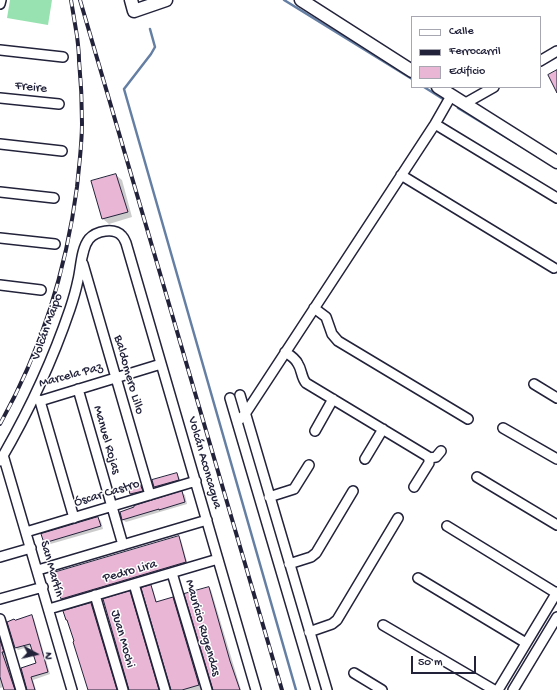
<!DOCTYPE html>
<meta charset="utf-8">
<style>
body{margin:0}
#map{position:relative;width:557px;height:690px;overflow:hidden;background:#fff;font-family:"Gochi Hand",sans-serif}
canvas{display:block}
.legend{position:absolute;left:411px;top:16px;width:130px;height:72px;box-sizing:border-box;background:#fff;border:1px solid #a7a7b1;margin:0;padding:5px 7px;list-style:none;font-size:12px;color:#22223b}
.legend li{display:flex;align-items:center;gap:8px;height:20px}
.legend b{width:20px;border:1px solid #a7a7b1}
.north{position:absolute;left:16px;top:634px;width:40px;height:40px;-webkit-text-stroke:3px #fff;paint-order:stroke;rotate:98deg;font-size:11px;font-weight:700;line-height:16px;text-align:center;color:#22223b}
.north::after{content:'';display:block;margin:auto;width:14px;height:18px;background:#22223b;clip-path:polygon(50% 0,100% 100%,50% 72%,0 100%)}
.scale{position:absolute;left:411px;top:656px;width:65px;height:18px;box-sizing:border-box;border:2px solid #22223b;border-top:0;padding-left:5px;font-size:12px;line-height:14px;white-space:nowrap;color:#22223b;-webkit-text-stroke:3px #fff;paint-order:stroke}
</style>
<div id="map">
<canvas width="557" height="690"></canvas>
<ul class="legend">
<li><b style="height:5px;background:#fff"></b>Calle</li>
<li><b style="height:5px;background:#22223b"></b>Ferrocarril</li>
<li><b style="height:11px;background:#e9b7d5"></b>Edificio</li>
</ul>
<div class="north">N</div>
<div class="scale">50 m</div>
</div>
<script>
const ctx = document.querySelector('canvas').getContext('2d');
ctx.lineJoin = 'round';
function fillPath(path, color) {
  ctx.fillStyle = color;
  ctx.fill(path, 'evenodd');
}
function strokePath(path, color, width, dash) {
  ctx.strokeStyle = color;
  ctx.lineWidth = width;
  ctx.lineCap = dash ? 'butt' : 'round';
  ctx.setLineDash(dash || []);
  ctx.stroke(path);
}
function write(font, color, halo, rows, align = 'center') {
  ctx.font = font + ' "Gochi Hand",sans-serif';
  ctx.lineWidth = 3;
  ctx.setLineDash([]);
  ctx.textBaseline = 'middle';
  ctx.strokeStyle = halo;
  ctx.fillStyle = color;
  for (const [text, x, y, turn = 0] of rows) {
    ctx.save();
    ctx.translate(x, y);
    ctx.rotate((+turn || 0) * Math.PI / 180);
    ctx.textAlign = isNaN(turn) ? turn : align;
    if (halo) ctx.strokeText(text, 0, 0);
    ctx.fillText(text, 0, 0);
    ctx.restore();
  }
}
fillPath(new Path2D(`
 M10,0H52L48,25L7,18Z`), '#98e2b1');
fillPath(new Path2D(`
 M116,175L122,180L132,217L109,224L103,219L92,182Z
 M177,474L179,477L181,482L157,489L155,487L153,481Z
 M140,485L143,487L144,493L134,496L131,494L129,488Z
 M182,493L185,495L187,504L126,522L123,520Z
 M98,518L101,521L103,529L47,545L45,542Z
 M178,537L181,540L188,565L65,601L62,599Z
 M150,586L153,589L157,603L173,598L175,601L202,690H172Z
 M209,588L211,590L241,690H213Z
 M130,592L132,595L160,690H130Z
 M91,604L93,606L118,690H89Z
 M31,616L34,619L50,674L33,680L36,690H28L22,668L37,664L32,646L18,650L16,648L8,622Z
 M0,636L5,654L4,655L16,690H5L4,687L0,688Z`), '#0003');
strokePath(new Path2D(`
 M284,0L412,79
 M150,29L155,47L151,54L124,89L296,690
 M424,87L443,99
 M458,108L545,161`), '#657fa4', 2.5);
const building = new Path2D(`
 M557,70V93L548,75Z
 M116,174L128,212L102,219L91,181Z
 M177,473L179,480L154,487L152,480Z
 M140,484L143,491L130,494L128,487Z
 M182,491L185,502L159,510V509L122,520L120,512L134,507V506Z
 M98,517L101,526L44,543L41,534Z
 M179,536L186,562L61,599L53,573Z
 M151,585L156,602L173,597L199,685L182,690H171L141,588Z
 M209,587L230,661L240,690H213L184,594Z
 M130,591L159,690H129L103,599Z
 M91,603L117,690H88L73,642L74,641L67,620H66L63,611Z
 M32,615L48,672L31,677L35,690H27L21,668L36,663L30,644L15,648L7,622L14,619L15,620Z
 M0,640L4,652H2L15,690H4L0,677Z`);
fillPath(building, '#e9b7d5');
strokePath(building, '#22223b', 1);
const street = new Path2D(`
 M0,4L1,0
 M0,50L63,57
 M540,61L557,51
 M0,98L59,104
 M464,104L494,87
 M435,124L557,198
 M0,144L62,151
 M401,175L554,268
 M0,192L54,198
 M0,238L55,244
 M83,264L150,495
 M0,285L41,290
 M314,308L326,317L332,334L338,341L468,419
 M285,352C290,355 296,359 298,364C302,370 301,377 306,383L427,456L429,458V463L414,487
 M534,384L557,398
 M78,389L123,545
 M240,395L327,690
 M34,397L40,401L161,364
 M230,398L316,690
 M40,401L74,518
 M237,422L245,414L249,408L435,124L451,96
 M503,428L557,459
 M315,431L333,399
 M3,455L72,690
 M429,458L436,457L441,451
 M365,459L383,429
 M0,461C28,413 52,362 70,309C73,300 76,290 78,280C81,268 81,249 89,239C96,231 114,227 122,236C124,238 125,241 126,243L256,690
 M477,477L557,525
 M269,497L294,489L309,465
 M447,526L556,593
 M26,532L196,481
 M0,557L31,548
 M289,564L311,557L316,553L353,491
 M38,570L207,520
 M172,573L207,690
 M418,578L526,643
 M134,584L165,690
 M95,595L123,690
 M0,599L43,587
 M49,609L218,559
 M0,619L21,690
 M383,625L494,690
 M309,632L332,624L337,620L398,518
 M354,673L382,690
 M498,690L557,592
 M513,690L557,617`);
const secondary = new Path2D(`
 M131,0L134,11L166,0
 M301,0L412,71
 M438,87L557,162`);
strokePath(street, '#22223b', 12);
strokePath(secondary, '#22223b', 15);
strokePath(street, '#fff', 9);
strokePath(secondary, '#fff', 12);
const rail = new Path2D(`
 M80,0L282,690
 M0,424C42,349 66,271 77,187C79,166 82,144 82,123C82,102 81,81 79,60C79,52 78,44 77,36C75,24 73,12 71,0`);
strokePath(rail, '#22223b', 4);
strokePath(rail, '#fff', 2.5, [8]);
write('13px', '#22223b', '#fff', [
 ["Freire",31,88,6],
 ["Volcán Maipo",48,327,-70],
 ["Baldomero Lillo",128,375,74],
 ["Marcela Paz",71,376,-15],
 ["Manuel Rojas",106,440,74],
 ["Volcán Aconcagua",204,463,74],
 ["Óscar Castro",107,494,-17],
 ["San Martín",51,569,74],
 ["Pedro Lira",130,572,-16],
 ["Mauricio Rugendas",202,628,74],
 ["Juan Mochi",122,639,74]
]);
</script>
